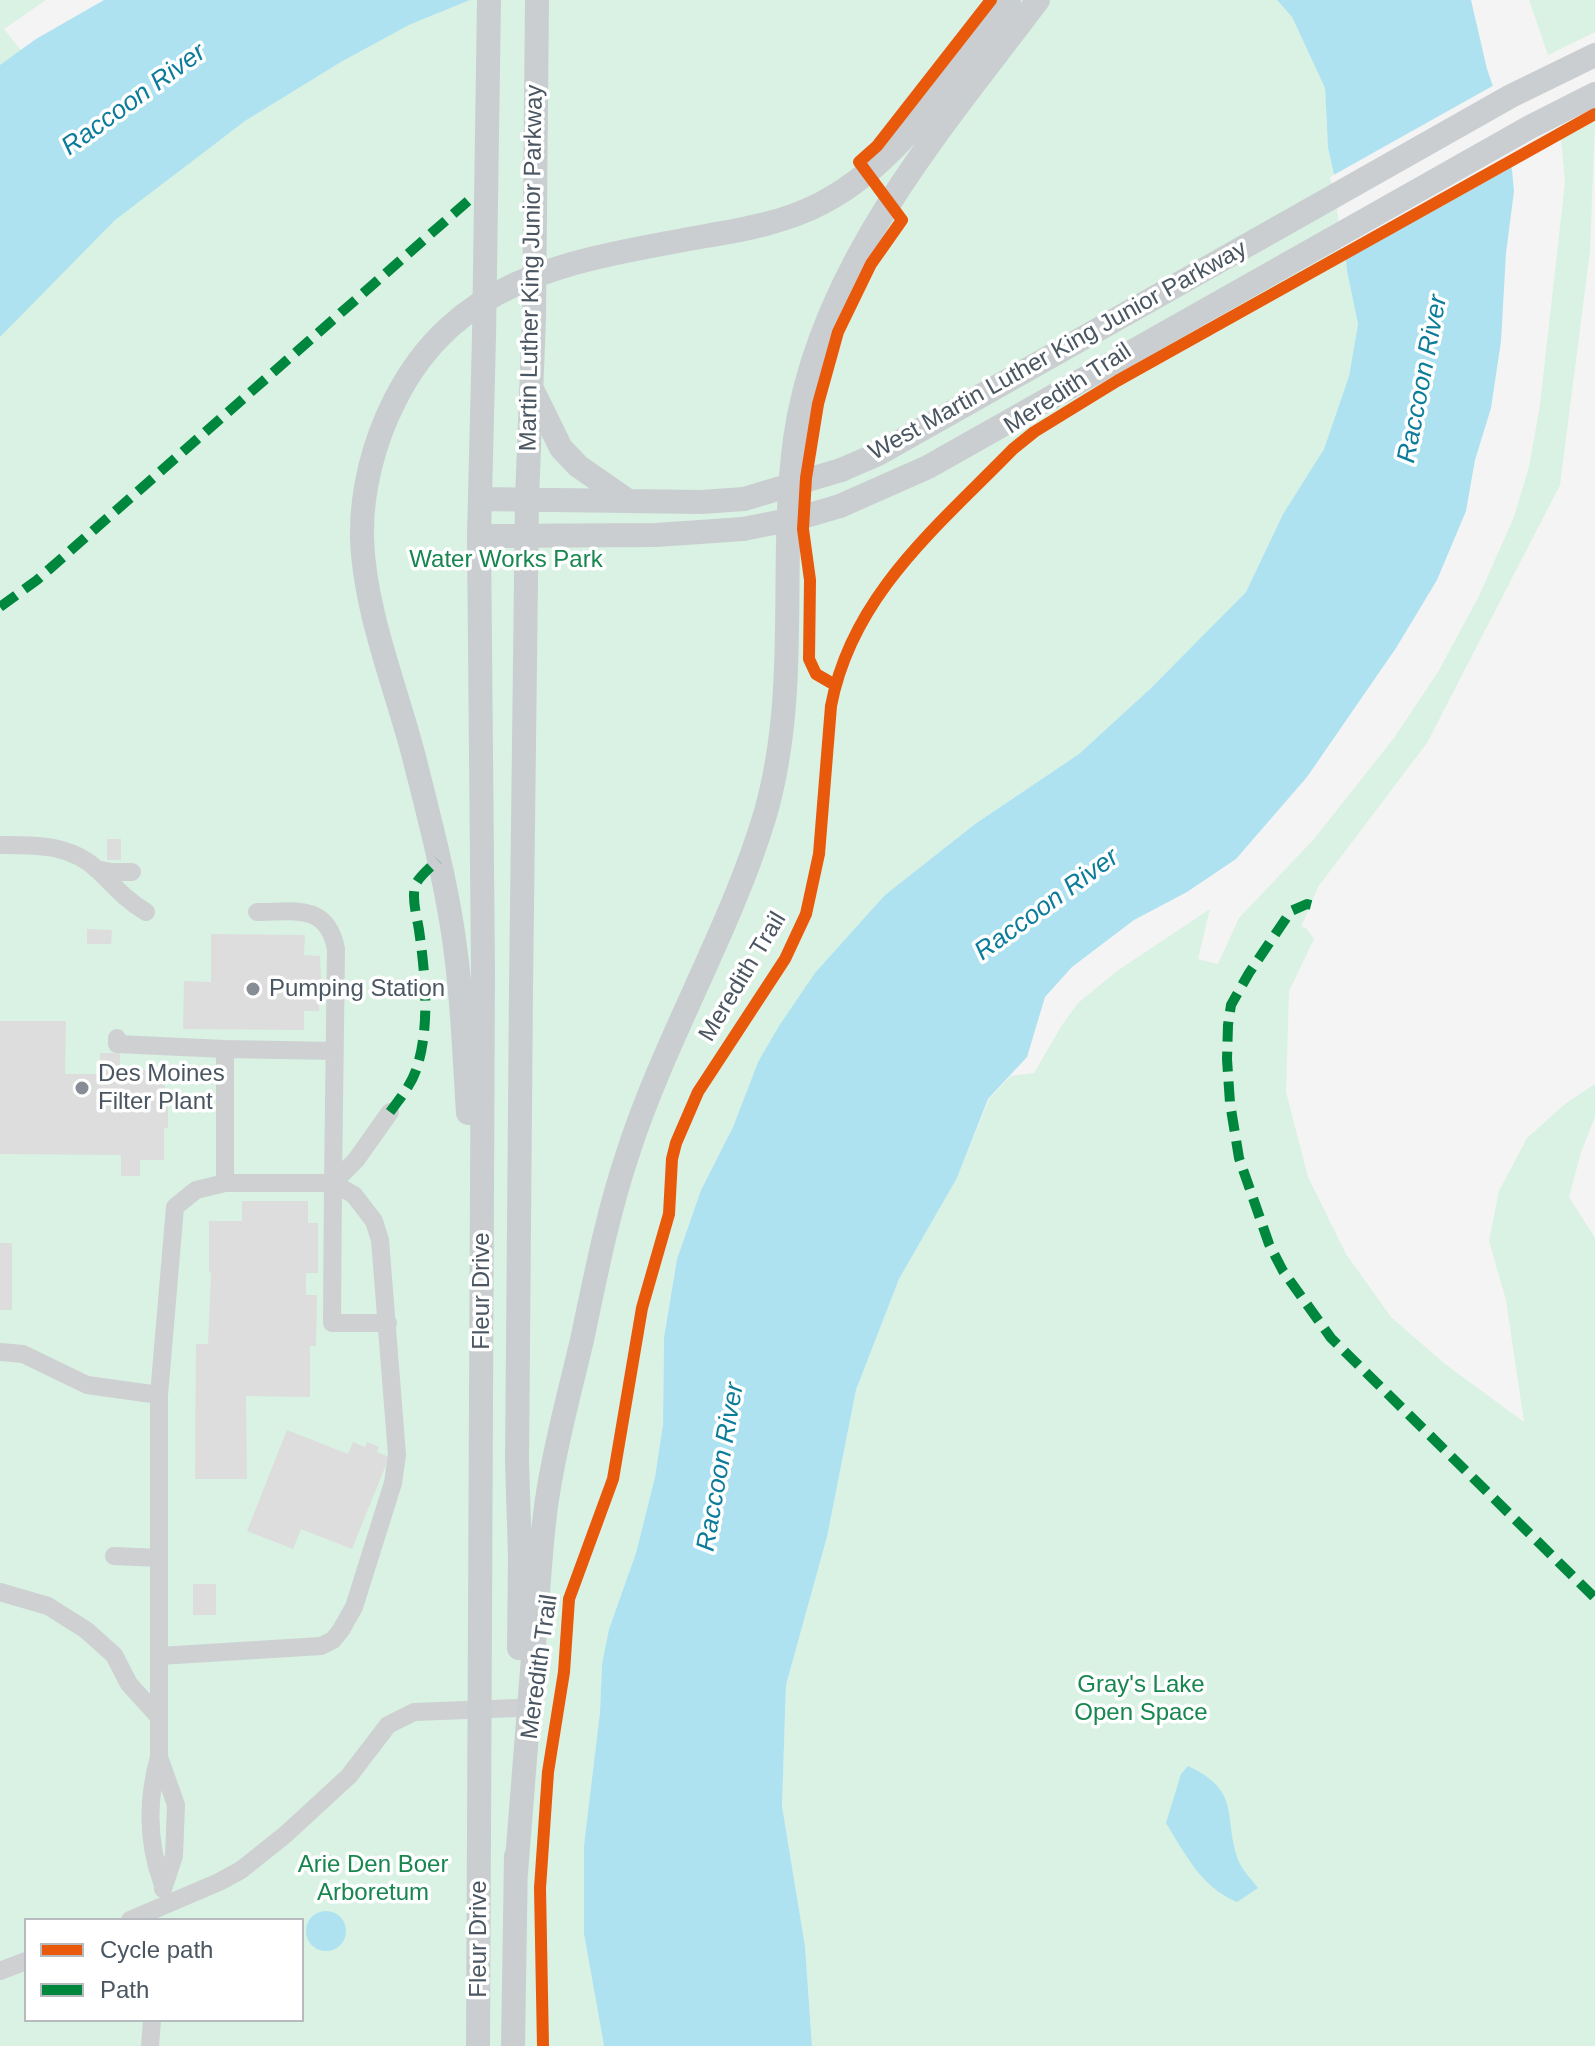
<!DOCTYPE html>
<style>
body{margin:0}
#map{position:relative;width:1595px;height:2046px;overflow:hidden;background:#f4f4f4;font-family:Arial,sans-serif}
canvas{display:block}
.legend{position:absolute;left:24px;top:1918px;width:280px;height:104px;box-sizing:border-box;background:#fff;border:2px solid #b7bbc0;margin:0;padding:10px 14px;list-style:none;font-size:24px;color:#4a5661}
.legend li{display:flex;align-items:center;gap:16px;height:40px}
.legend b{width:40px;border:2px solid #b7bbc0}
</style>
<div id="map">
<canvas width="1595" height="2046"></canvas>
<ul class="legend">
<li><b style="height:10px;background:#e8590c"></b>Cycle path</li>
<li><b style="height:10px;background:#00873e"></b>Path</li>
</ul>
</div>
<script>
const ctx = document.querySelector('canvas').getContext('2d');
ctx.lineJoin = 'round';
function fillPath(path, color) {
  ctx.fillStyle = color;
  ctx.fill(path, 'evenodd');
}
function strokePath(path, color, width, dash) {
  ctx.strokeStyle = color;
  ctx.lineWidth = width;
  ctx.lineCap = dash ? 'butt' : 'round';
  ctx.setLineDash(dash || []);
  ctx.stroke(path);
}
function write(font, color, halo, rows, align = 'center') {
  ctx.font = font + ' Arial,sans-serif';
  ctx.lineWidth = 7;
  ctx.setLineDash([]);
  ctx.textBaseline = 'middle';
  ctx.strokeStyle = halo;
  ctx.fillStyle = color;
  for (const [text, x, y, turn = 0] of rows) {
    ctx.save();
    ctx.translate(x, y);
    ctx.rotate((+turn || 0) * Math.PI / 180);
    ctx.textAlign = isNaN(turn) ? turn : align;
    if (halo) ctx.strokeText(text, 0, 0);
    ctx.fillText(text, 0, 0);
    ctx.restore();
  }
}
fillPath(new Path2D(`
 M0,0H46L4,29L140,199L245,121L341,62L409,25L470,0H1277L1292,17L1325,88L1328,148L1341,206L1347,271L1358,324L1349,376L1324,449L1283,514L1246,592L1151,688L1079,754L975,824L885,895L758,1062L733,1127L701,1190L677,1259L664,1337L663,1424L655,1477L636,1553L609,1629L602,1664L600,1712L584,1845V1934L604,2046H0ZM26,1920H302V2020H26Z
 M1529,0H1595V32L1548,55Z
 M1595,121L1590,251L1560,485L1427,743L1318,887L1301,927L1306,928L1314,939L1289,991L1286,1092L1308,1177L1346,1254L1391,1317L1445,1364L1524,1422L1506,1300L1489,1241L1499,1191L1527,1138L1565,1104L1595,1084V1117L1581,1152L1569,1197L1595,1238V2046H812L805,1946L782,1806L786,1685L827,1537L856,1390L899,1279L957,1178L989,1099L1011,1076L1034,1073L1062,1025L1078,1003L1117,971L1210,909L1198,959L1218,964L1239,918L1314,839L1394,738L1438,672L1479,596L1514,517L1529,467L1540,405L1565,182L1561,139Z`), '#d9f2e3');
fillPath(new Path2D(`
 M104,0H470L409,25L341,62L245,121L115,220L0,337V65L36,39Z
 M1277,0H1471L1487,69L1508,130L1514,191L1506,253L1501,341L1491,408L1475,460L1466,511L1437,580L1396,648L1307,777L1236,859L1187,892L1134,920L1072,967L1045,997L1027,1057L988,1099L957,1178L899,1279L856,1390L827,1537L786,1685L782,1806L805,1946L812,2046H604L584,1934V1845L600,1712L602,1664L609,1629L636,1553L655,1477L663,1424L664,1337L677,1259L701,1190L733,1127L758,1062L779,1026L815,973L885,895L975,824L1079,754L1151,688L1246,592L1283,514L1324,449L1349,376L1358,324L1347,271L1341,206L1328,148L1325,88L1292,17Z
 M1188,1766C1243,1792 1222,1816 1239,1862C1243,1871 1252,1880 1258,1888L1237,1902C1201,1887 1186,1855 1166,1823L1181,1774Z
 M306 1931a20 20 0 1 1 40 0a20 20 0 1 1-40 0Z`), '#aee2f0');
fillPath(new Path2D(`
 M1496,84L1512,129L1516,165L1342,261L1337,207L1330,177Z`), '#f4f4f4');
fillPath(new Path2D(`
 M107,839H121V860H107Z
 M87,929L112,930L111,944H87Z
 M211,934L305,935L304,955L320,956L322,996H319V1011H304V1030L183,1029L184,981L211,982Z
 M0,1021H66L65,1074H100V1053H120V1074H141V1070H165V1102H168V1128H164V1160H140V1176H121V1155L0,1154Z
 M242,1201H308V1223H318V1273H306V1295H317L316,1346H310V1397L246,1396L247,1479H195L196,1344H208L211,1272H209V1221H242Z
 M0,1243H12V1310H0Z
 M287,1430L348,1454L353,1442L365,1447L367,1442L379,1447L377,1452L389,1457L352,1549L301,1529L293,1549L247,1531Z
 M193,1584H216V1615H193Z`), '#ddddde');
strokePath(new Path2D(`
 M0,845C37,845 71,844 99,871C115,887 127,901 146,912
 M96,869L111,872H132
 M257,912C295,912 327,903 336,949L333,1183L356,1160L390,1112
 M117,1038V1044L225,1049L335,1051
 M225,1049V1183
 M333,1183L332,1323H388
 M0,1352L23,1354L87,1385L159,1395
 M114,1556L159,1558
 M0,1592L48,1606L86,1630L114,1655L129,1684L159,1717
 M159,1656L321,1646L333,1640L341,1630L354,1607L393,1483L397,1455L380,1240L374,1221L354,1195L333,1183H225L196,1190L175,1207L159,1395V1757C147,1800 147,1843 163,1885
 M159,1757L176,1805L174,1856L163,1889
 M130,1920L219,1882L241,1870L286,1834L349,1776L388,1725L414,1712L518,1708
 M0,1971L26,1961
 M150,2046L152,2020`), '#ced0d2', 18);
strokePath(new Path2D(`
 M534,393L561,448L578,466L627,500
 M841,470L878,454L1511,96L1595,55
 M480,499L701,502L744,499
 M840,506L928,467L1530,127L1595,94
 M479,536L656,535L743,529
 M468,1113C464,1051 462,988 452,926C443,869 428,813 414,757C396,687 364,610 362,538C361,491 374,441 395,400C458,275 576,260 700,237C741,230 784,223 822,203C904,160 955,72 1009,0
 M519,1648L520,1556L517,1462L521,989L527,499L534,318
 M516,1873C522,1797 528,1721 534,1645C538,1598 540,1552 546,1506C554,1450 569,1395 582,1340C595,1279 607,1216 627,1156C664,1040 730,931 765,815C801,690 778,565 795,439C819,268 938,133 1038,0
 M478,2046L483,973L479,536L484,336
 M513,2046L516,1856`), '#caced1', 24);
strokePath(new Path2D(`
 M534,318L537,0
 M484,336L489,0
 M744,499L841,470
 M743,529L799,518L840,506`), '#caced1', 24);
strokePath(new Path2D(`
 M0,607L37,580L468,201
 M1311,905L1307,904L1291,911L1249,973L1231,1005L1228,1025L1227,1059L1230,1103L1239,1158L1269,1244L1283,1271L1331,1338L1595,1598
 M390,1112C401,1097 413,1083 418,1064C430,1023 425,972 419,930C417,917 410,894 417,882C422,874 432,866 438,860`), '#00873e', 10, [20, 10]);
strokePath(new Path2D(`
 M835,685L816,674L809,659L810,580L803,529L806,478L818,404L838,332L871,264L902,220L859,162L877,146L991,0
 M543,2046L540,1888L548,1772L564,1672L569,1599L613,1479L642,1308L669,1214L672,1159L676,1143L698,1092L785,959L806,914L819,854L831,706C852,595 938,526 1013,449L1034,432L1117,381L1595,114`), '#e8590c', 12);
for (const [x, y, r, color] of [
 [253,989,8,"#868d94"],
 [82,1088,8,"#868d94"]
]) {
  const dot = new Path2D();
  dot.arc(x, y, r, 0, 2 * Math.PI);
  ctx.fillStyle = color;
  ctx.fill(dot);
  strokePath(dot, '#fff', 3);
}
write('24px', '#4a5661', '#fff', [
 ["Martin Luther King Junior Parkway",532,268,-89],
 ["West Martin Luther King Junior Parkway",1058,351,-29],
 ["Meredith Trail",1068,389,-33],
 ["Meredith Trail",743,977,-59],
 ["Fleur Drive",482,1291,-90],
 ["Meredith Trail",540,1667,-82],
 ["Fleur Drive",479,1939,-90]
]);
write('24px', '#17864f', '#fff', [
 ["Water Works Park",506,560],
 ["Gray's Lake",1141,1685],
 ["Open Space",1141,1713],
 ["Arie Den Boer",373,1865],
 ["Arboretum",373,1893]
]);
write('24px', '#4a5661', '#fff', [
 ["Pumping Station",269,989],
 ["Des Moines",98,1074],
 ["Filter Plant",98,1102]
], 'left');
write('italic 26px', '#0c7c9b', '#fff', [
 ["Raccoon River",134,100,-36],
 ["Raccoon River",1423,379,-79],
 ["Raccoon River",1047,905,-36],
 ["Raccoon River",721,1467,-80]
]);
</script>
